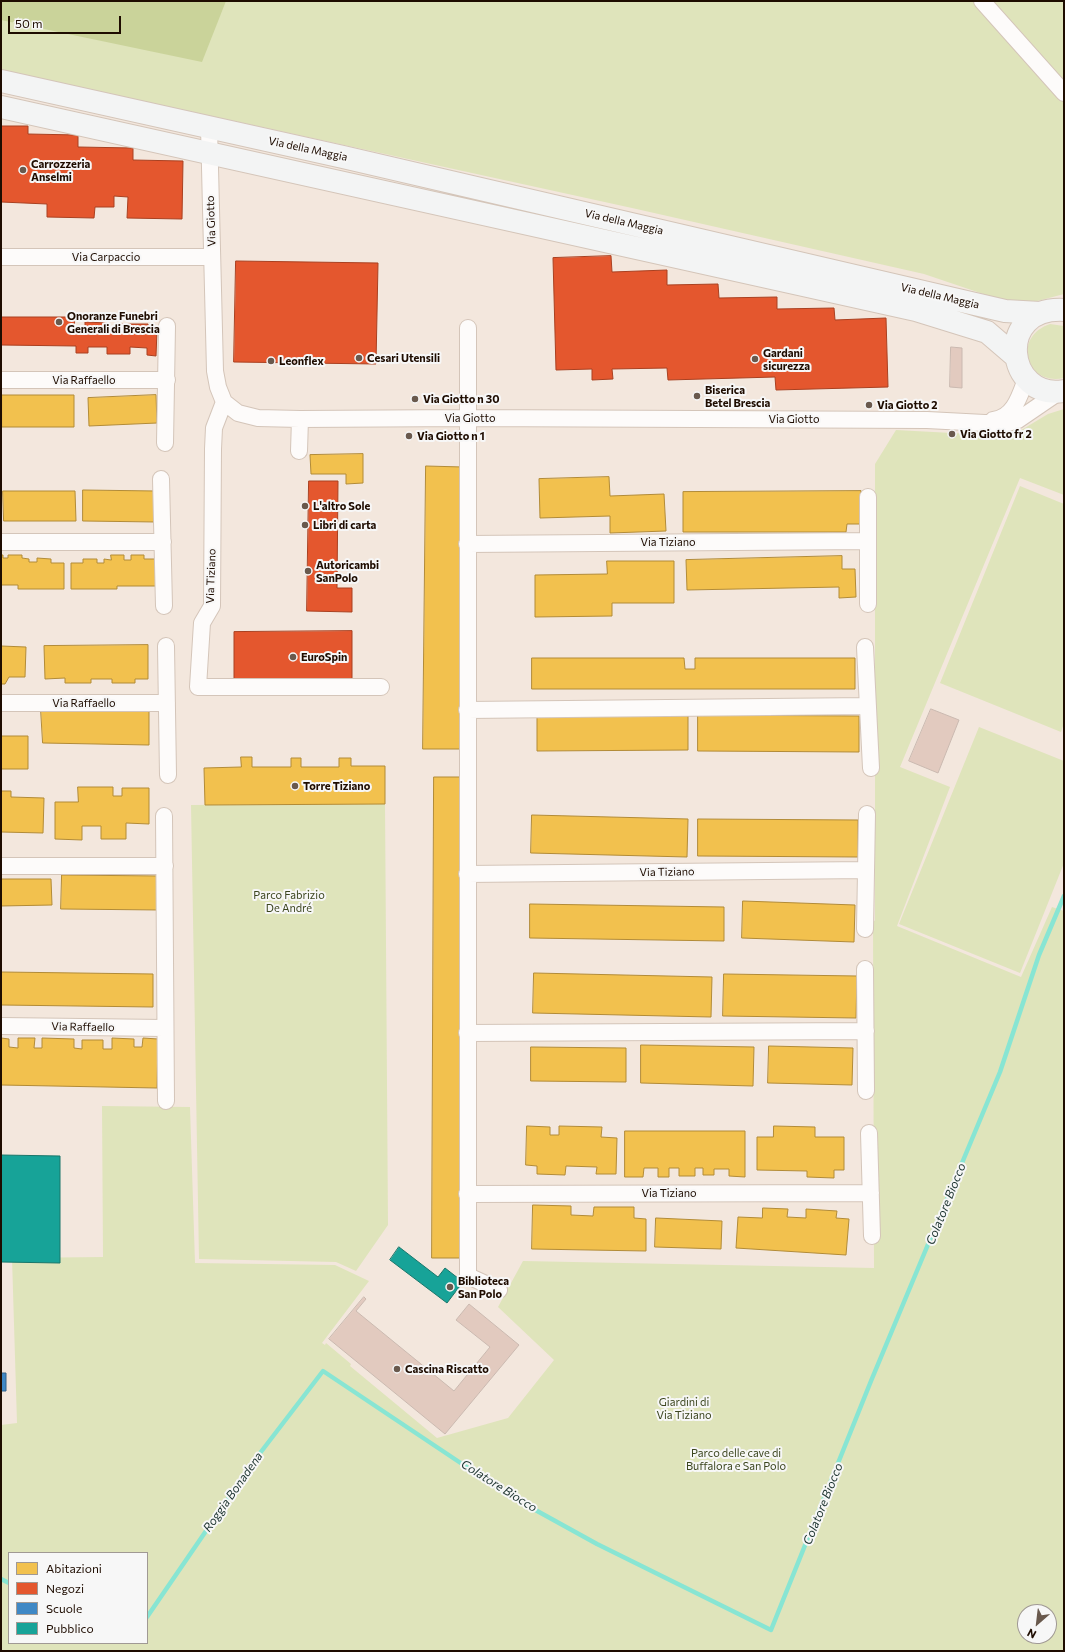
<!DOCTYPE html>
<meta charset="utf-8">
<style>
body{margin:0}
#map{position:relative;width:1065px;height:1652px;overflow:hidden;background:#f3e7dd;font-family:Commissioner,sans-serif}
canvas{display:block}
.frame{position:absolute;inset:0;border:2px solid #1e0c00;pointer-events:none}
.legend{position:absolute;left:8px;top:1552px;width:140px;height:92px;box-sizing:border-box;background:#f7f7f7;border:1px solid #a09994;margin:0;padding:5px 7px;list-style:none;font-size:12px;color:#1e0c00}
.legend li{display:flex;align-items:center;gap:8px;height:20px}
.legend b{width:20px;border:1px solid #a09994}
.north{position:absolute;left:1017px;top:1604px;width:40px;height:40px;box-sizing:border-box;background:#f7f7f7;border:1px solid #a09994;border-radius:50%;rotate:208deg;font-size:11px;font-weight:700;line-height:16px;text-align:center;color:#1e0c00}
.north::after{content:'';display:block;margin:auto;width:14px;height:18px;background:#69594d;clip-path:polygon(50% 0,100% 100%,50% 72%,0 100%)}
.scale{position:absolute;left:8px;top:16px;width:113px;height:18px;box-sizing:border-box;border:2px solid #1e0c00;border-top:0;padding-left:5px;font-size:12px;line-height:14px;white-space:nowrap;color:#1e0c00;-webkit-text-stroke:3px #f7f7f7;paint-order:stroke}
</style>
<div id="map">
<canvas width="1065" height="1652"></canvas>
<div class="frame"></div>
<ul class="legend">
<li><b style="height:11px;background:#f2c14e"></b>Abitazioni</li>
<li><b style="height:11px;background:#e4572e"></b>Negozi</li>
<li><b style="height:11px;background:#3f88c5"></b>Scuole</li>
<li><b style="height:11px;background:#17a398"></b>Pubblico</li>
</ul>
<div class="north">N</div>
<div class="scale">50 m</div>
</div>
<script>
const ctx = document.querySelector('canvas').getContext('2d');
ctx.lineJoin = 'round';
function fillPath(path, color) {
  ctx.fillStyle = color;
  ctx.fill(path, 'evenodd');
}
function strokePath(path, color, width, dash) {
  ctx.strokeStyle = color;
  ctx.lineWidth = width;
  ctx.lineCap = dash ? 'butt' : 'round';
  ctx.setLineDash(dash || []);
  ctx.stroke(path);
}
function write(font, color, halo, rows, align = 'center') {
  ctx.font = font + ' Commissioner,sans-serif';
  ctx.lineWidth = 4;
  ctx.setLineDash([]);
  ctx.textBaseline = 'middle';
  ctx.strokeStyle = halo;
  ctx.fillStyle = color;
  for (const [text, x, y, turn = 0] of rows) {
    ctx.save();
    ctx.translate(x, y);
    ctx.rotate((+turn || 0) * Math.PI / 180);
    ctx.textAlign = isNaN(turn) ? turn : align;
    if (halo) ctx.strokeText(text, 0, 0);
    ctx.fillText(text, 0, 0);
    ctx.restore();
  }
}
fillPath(new Path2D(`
 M1,1H1064V294L1026,304L1004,301L924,274L632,208L1,70Z
 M1050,324L1064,326V378C1025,386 1012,337 1050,324Z
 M1064,409V495L1020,478L900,767L950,787L897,926L1021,977L1052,907L1064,911V1651H1V1425L17,1423L12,1258L103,1257L102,1106L190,1107L195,1263L335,1265L369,1281L322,1343L325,1345L326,1343L351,1364L350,1366L437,1438L508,1418L554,1360L498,1307L523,1261L874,1268L873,920L875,921V464L896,430L989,435L1018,432L1048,414ZM9,1553H147V1643H9ZM1025,1612H1049V1636H1025Z
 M1020,486L1064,504V723L1061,732L940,683Z
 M979,727L1064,761V863L1020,973L899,924Z
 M385,804L388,1225L356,1271L336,1262L199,1259L191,805Z`), '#dfe4bb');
fillPath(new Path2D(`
 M1,1H226L202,62L1,20Z`), '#cad39a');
const homes = new Path2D(`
 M2,395H74V427H2Z
 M156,395L157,423L89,426L88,398Z
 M363,454V483L346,484V474H311L310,455Z
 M426,466L463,467L461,749H423Z
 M609,477L610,496L664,494L666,531L610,533V516L540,518L539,479Z
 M83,490L156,491V522L83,521Z
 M3,491H75L76,521H4Z
 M861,491V524H847L846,532H683V492Z
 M1,555H3V558H8V555H22V558L29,559V562H37V558L51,559V563H64V589H18V585H1Z
 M111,555H124V560H131V555H144V559H157V586H117V589H71V563H83V559H97V563H104V559L111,560Z
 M842,556V569H855L856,597L839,598V587L687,590L686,560Z
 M607,561H674V603H612V616L535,617V575L607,574Z
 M148,645V679H135V683H112V679H91V683H65V678L45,679L44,646Z
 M1,646L26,647L25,677H9L5,684H1Z
 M532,658H684L685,669H695V658H855V689H532Z
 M41,710L149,711V745L43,743Z
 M688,712V750L537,751V713Z
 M698,715L859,716V752L698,751Z
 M1,736H28V769H1Z
 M241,757H252V767H291V758H301V767H339V758H351V766H385V804L205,805L204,768L241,767Z
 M434,777H465L463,1258H432Z
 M78,787H113V796H122V788H149V824L126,823V839H101V826H82V840L55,839V802H78Z
 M1,791H11V797L44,798L43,833L1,832Z
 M532,815L688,819L687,857L531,853Z
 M698,819L858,820V857L698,856Z
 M62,875L160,876V910L61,909Z
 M1,879H51L52,905L1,906Z
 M743,901L855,905L854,942L742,938Z
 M530,904L724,907V941L530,938Z
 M1,972L153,974V1007L1,1005Z
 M534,973L712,977L711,1017L533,1013Z
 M724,974L857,976L856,1018L723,1016Z
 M1,1038L9,1039V1047L18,1048V1038H35L34,1048H42V1038L74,1039V1048L82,1049V1040H103V1049H112V1038L134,1039V1047H142L143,1038L158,1039L157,1088L1,1085Z
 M641,1045L754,1047L753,1086L641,1083Z
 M769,1046L853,1048L852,1085L768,1083Z
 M531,1047L626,1048V1082L531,1081Z
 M527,1126L550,1127V1135H559V1126L602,1127L601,1137L617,1138L616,1174H596L597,1167L566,1166L565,1175L537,1174V1166L526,1165Z
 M774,1126L815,1127V1137H844V1170H834V1178L807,1177V1171L757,1170V1137H773Z
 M625,1131H745V1177L729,1176V1169H714V1175H703V1168H695V1176H679V1168H669V1177H658V1168H644L643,1177H625Z
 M533,1205L571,1206V1215L593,1216L594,1207H634V1218L646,1219V1251L532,1249Z
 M763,1208L788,1209L787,1217L806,1218V1209L837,1211L836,1218L849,1219L846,1255L736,1248L738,1217L762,1218Z
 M656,1218L722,1221L721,1249L655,1247Z`);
fillPath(homes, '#f2c14e');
strokePath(homes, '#b28b37', 1);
const shops = new Path2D(`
 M1,126H28V134L78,135V147L133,148V160L183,161L182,219L127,218L128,197L114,196V207H95L94,218L47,217V204L1,202Z
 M611,256L612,272L667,270V285L718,284L719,298L777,297V309L834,308L835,320L886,318L888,387L776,390L775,377L668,380L667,368L612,369L613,379L592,380V369L556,370L553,258Z
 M236,261L378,263L376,364L234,362Z
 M1,317H75L74,329H85V322L107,323V331L116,330V324H148V330H157L156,356L147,355V348L130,347V354H107V347H88V353H76V346L1,345Z
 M309,481H338L337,588H352V612L307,611Z
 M352,631V682L234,683V632Z`);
fillPath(shops, '#e4572e');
strokePath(shops, '#a94020', 1);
const schools = new Path2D(`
 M1,1373H6V1391H1Z`);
fillPath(schools, '#3f88c5');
strokePath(schools, '#35638a', 1);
const public = new Path2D(`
 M1,1155L60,1156V1263L1,1262Z
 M399,1247L438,1277L445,1268L463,1282L447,1303L390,1260Z`);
fillPath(public, '#17a398');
strokePath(public, '#19766a', 1);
strokePath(new Path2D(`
 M1,1579L9,1583
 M147,1617L254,1461L323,1371L510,1496L597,1544L771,1630L871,1381L1000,1072L1039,955L1064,896`), '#88e5d3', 4.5);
const building = new Path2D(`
 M951,347L962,348V388L950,387Z
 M931,709L959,720L938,773L909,761Z
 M364,1297L366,1299L356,1311L454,1391L490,1347L456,1320L469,1304L519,1345L445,1434L329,1339Z`);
fillPath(building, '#e2cabf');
strokePath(building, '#cab9b0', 1);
const street = new Path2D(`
 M982,1L1064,93
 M209,127L215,371L218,387L224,402L238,413L258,418L300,419L467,418L927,420L1004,424L1018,420L1059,392
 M1,257H212
 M468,328V1276L499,1290
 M1,380H167
 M224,402L214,428L213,449L212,606L202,623L198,687H381
 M993,420C1014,418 1020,395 1026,379
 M165,443L167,326
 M299,451L300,419
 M161,479L164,606
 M868,497V604
 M1,542H163
 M467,544L868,541
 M166,646L168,775
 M865,647L871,768
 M1,703H167
 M467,710L868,706
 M164,816L166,1101
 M1,866H165
 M467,874L866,870
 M865,929L867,814
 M865,969L866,1091
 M1,1026L164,1028
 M467,1033L866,1031
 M869,1133L872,1236
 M467,1194L871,1193`);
const secondary = new Path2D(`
 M1,81L343,157L1005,311L1040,313
 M1,107L916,310L987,332L1015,356
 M1064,310C994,306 1006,401 1064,391`);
strokePath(street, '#d4c5b9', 18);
strokePath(secondary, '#d4c5b9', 24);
strokePath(street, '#fdfbfa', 16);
strokePath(secondary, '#f3f4f4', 22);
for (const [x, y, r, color] of [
 [23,170,4,"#69594d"],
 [59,322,4,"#69594d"],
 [359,358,4,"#69594d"],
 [755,359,4,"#69594d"],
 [271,361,4,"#69594d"],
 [697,396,4,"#69594d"],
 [415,399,4,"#69594d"],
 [869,405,4,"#69594d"],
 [952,434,4,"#69594d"],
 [409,436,4,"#69594d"],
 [305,506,4,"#69594d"],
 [305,525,4,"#69594d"],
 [308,571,4,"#69594d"],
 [293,657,4,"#69594d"],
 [295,786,4,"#69594d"],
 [450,1287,4,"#69594d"],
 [397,1369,4,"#69594d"]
]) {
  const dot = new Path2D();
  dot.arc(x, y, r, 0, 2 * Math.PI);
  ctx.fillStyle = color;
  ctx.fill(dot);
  strokePath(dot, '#f7f7f7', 1.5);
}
write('11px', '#1e0c00', '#f7f7f7', [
 ["Via della Maggia",308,149,12],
 ["Via Giotto",211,221,-92],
 ["Via della Maggia",624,222,13],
 ["Via Carpaccio",106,257],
 ["Via della Maggia",940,296,13],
 ["Via Raffaello",84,380],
 ["Via Giotto",470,418],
 ["Via Giotto",794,419],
 ["Via Tiziano",668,542],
 ["Via Tiziano",211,576,-88],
 ["Via Raffaello",84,703],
 ["Via Tiziano",667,872,-1],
 ["Via Raffaello",83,1027,1],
 ["Via Tiziano",669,1193]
]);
write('bold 11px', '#1e0c00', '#f7f7f7', [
 ["Carrozzeria",31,164],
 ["Anselmi",31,177],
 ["Onoranze Funebri",67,316],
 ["Generali di Brescia",67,329],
 ["Gardani",763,353],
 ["sicurezza",763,366],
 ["Cesari Utensili",367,358],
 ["Leonflex",279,361],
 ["Biserica",705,390],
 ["Betel Brescia",705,403],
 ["Via Giotto n 30",423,399],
 ["Via Giotto 2",877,405],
 ["Via Giotto fr 2",960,434],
 ["Via Giotto n 1",417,436],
 ["L'altro Sole",313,506],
 ["Libri di carta",313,525],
 ["Autoricambi",316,565],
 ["SanPolo",316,578],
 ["EuroSpin",301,657],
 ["Torre Tiziano",303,786],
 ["Biblioteca",458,1281],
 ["San Polo",458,1294],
 ["Cascina Riscatto",405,1369]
], 'left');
write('11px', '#3b451e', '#f7f7f7', [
 ["Parco Fabrizio",289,895],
 ["De André",289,908],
 ["Giardini di",684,1402],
 ["Via Tiziano",684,1415],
 ["Parco delle cave di",736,1453],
 ["Buffalora e San Polo",736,1466]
]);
write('italic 12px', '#1b322e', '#f7f7f7', [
 ["Colatore Biocco",946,1204,-68],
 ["Colatore Biocco",499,1486,32],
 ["Roggia Bonadena",233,1492,-55],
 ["Colatore Biocco",823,1504,-68]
]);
</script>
